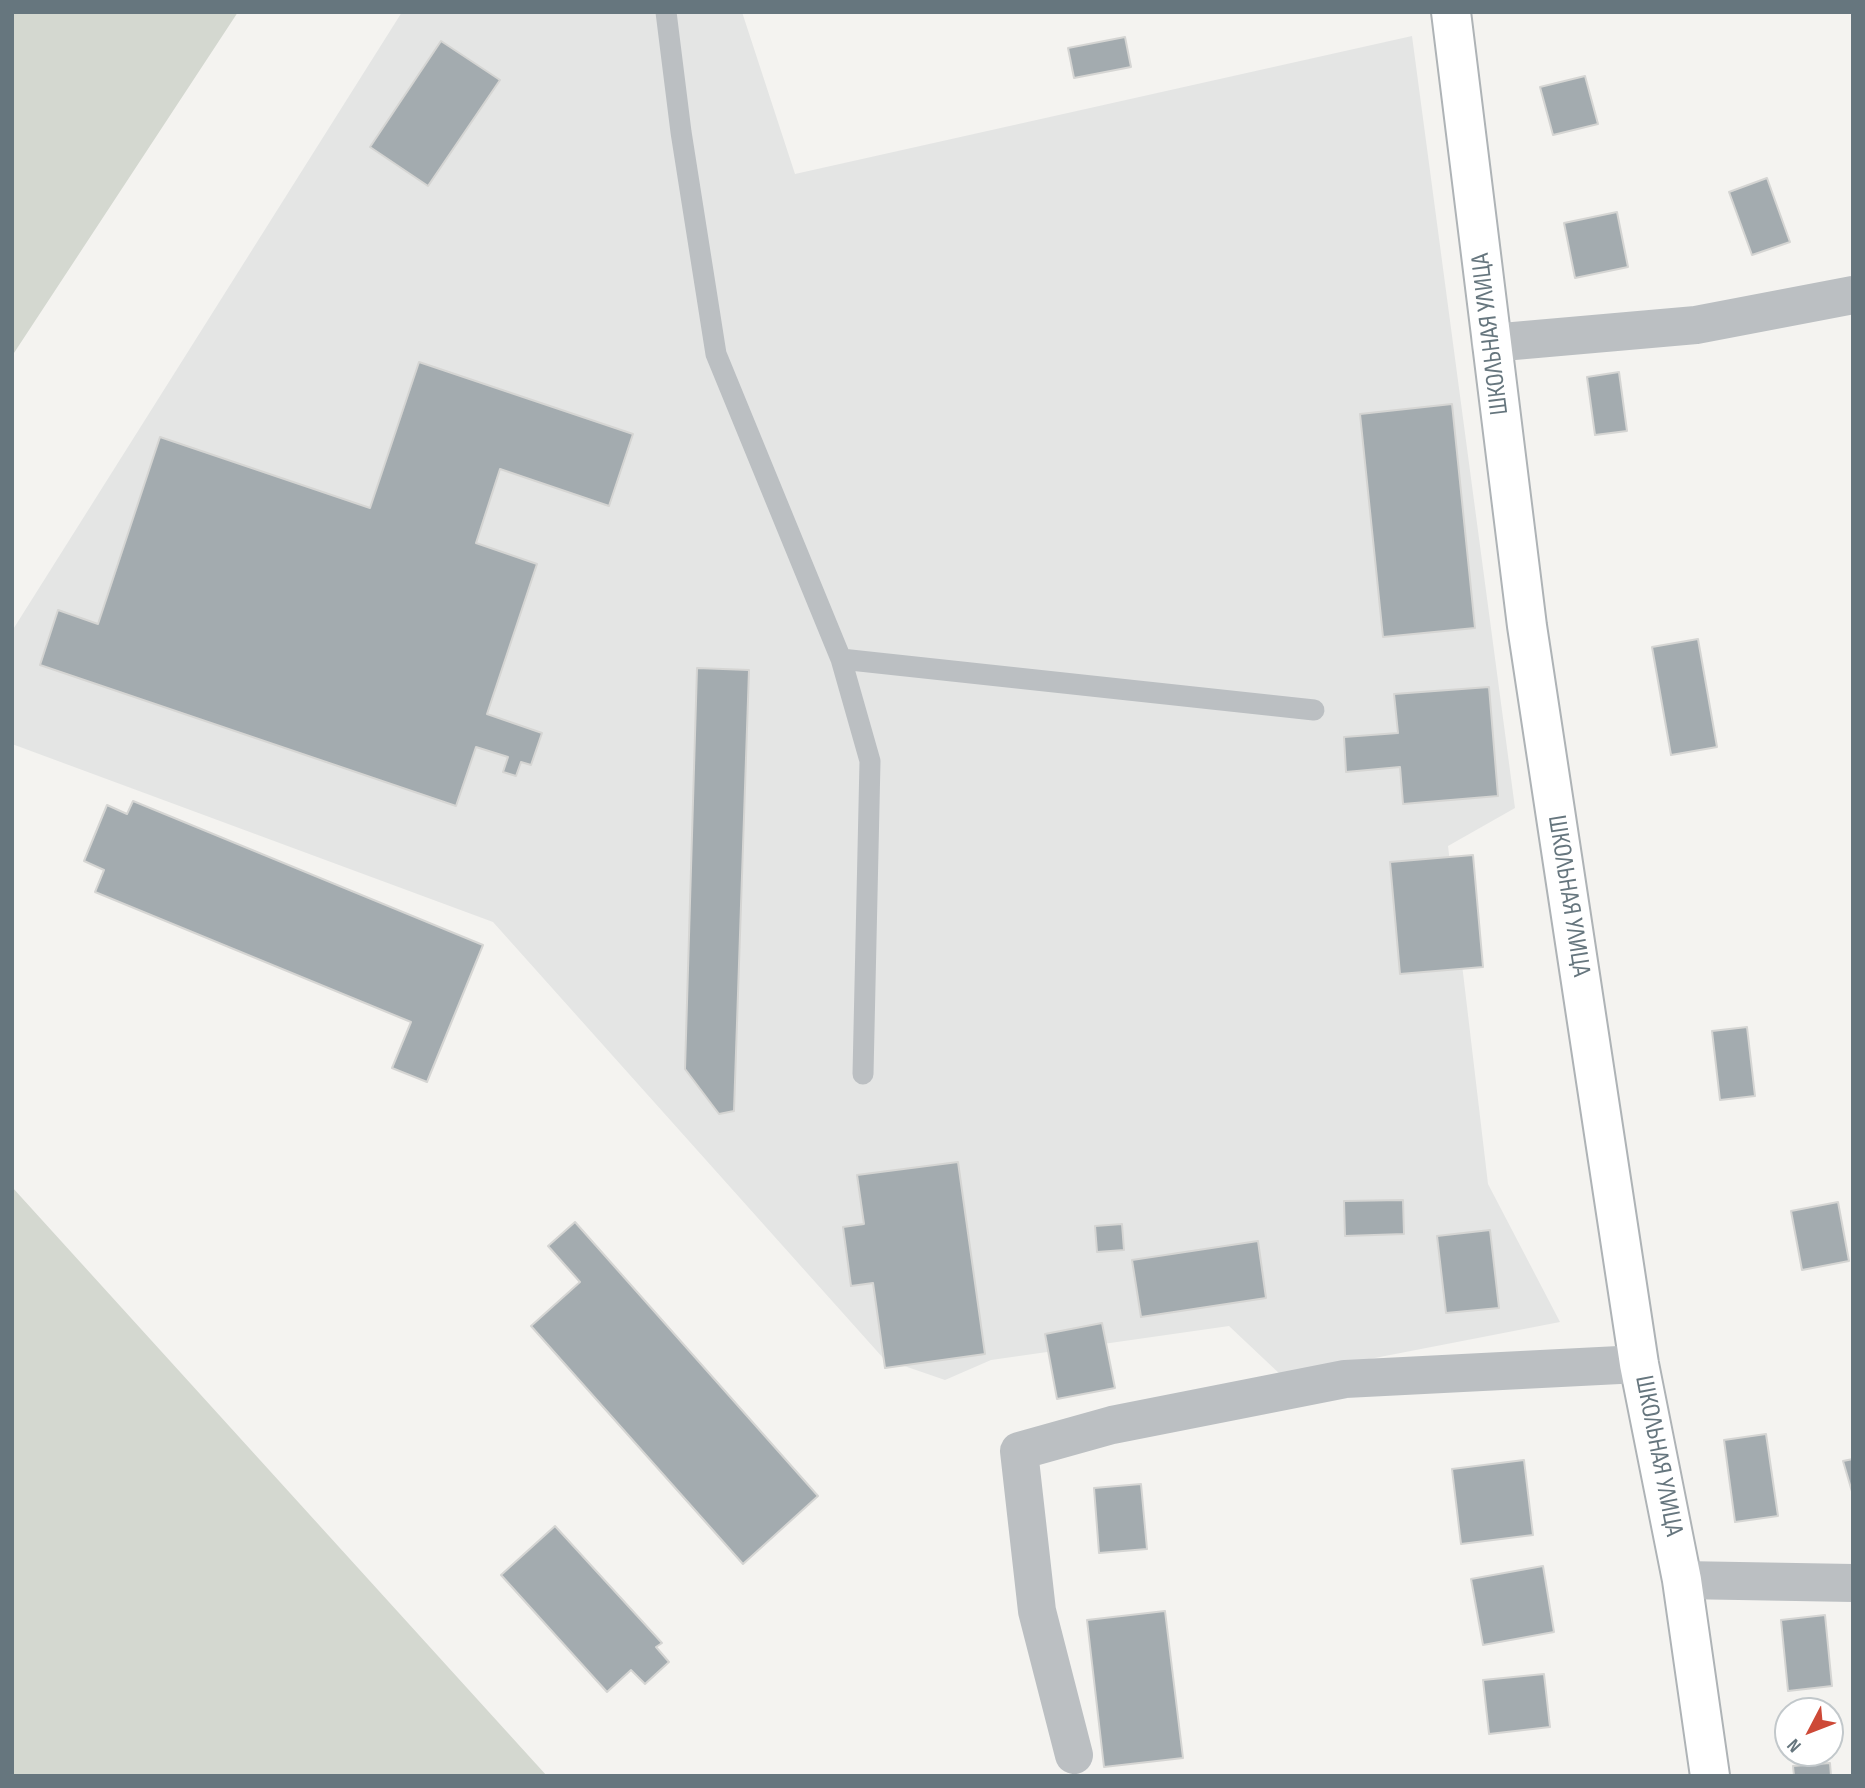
<!DOCTYPE html>
<meta charset="utf-8">
<style>
body{margin:0}
#map{position:relative;width:1865px;height:1788px;overflow:hidden;background:#f4f3f0;font-family:"Sofia Sans Condensed",sans-serif}
canvas{display:block}
.frame{position:absolute;inset:0;border:14px solid #66767e;pointer-events:none}
.north{position:absolute;left:1774px;top:1697px;width:70px;height:70px;box-sizing:border-box;background:#fff;border:2px solid #c2c8cb;border-radius:50%;rotate:228deg;font-size:19px;font-weight:700;line-height:28px;text-align:center;color:#66767e}
.north::after{content:'';display:block;margin:auto;width:24px;height:32px;background:#cd4937;clip-path:polygon(50% 0,100% 100%,50% 72%,0 100%)}
</style>
<div id="map">
<canvas width="1865" height="1788"></canvas>
<div class="frame"></div>
<div class="north">N</div>
</div>
<script>
const ctx = document.querySelector('canvas').getContext('2d');
ctx.lineJoin = 'round';
function fillPath(path, color) {
  ctx.fillStyle = color;
  ctx.fill(path, 'evenodd');
}
function strokePath(path, color, width, dash) {
  ctx.strokeStyle = color;
  ctx.lineWidth = width;
  ctx.lineCap = dash ? 'butt' : 'round';
  ctx.setLineDash(dash || []);
  ctx.stroke(path);
}
function write(font, color, halo, rows, align = 'center') {
  ctx.font = font + ' "Sofia Sans Condensed",sans-serif';
  ctx.lineWidth = 7;
  ctx.setLineDash([]);
  ctx.textBaseline = 'middle';
  ctx.strokeStyle = halo;
  ctx.fillStyle = color;
  for (const [text, x, y, turn = 0] of rows) {
    ctx.save();
    ctx.translate(x, y);
    ctx.rotate((+turn || 0) * Math.PI / 180);
    ctx.textAlign = isNaN(turn) ? turn : align;
    if (halo) ctx.strokeText(text, 0, 0);
    ctx.fillText(text, 0, 0);
    ctx.restore();
  }
}
fillPath(new Path2D(`
 M402,12H742L795,174L1412,36L1515,808L1448,846L1488,1184L1560,1322L1282,1376L1229,1326L991,1360L945,1380L884,1359L493,922L12,744V631Z`), '#e4e5e4');
fillPath(new Path2D(`
 M12,12H238L12,356Z
 M12,1187L547,1776H12Z`), '#d4d8d0');
const building = new Path2D(`
 M1125,37L1131,67L1074,78L1068,48Z
 M441,41L500,80L428,186L370,147Z
 M1585,76L1598,124L1553,135L1540,87Z
 M1767,178L1790,242L1752,255L1729,192Z
 M1617,212L1628,267L1575,278L1564,223Z
 M419,362L633,434L609,506L500,469L476,543L537,564L487,714L542,733L531,765L521,762L516,776L503,772L508,757L476,747L456,806L40,665L58,610L98,624L160,437L370,508Z
 M1619,372L1627,431L1595,435L1587,377Z
 M1452,404L1475,628L1383,637L1360,414Z
 M1698,639L1717,747L1671,755L1652,647Z
 M697,668L749,670L734,1111L719,1114L685,1069Z
 M1489,687L1498,796L1403,804L1400,767L1346,772L1344,737L1398,733L1394,694Z
 M133,801L483,945L427,1082L392,1068L411,1022L95,892L104,870L84,861L107,805L127,814Z
 M1473,855L1483,967L1400,974L1390,862Z
 M1747,1027L1755,1096L1720,1100L1712,1031Z
 M958,1162L985,1354L885,1368L873,1283L851,1286L843,1227L864,1224L857,1175Z
 M1403,1200L1404,1234L1345,1236L1344,1201Z
 M1838,1202L1849,1261L1802,1270L1791,1211Z
 M575,1222L818,1496L743,1564L531,1326L580,1282L548,1246Z
 M1122,1224L1124,1250L1097,1252L1095,1226Z
 M1490,1230L1499,1308L1446,1313L1437,1236Z
 M1258,1241L1266,1298L1141,1317L1132,1260Z
 M1102,1323L1115,1388L1057,1399L1045,1334Z
 M1766,1434L1778,1516L1735,1522L1724,1440Z
 M1853,1459V1495L1843,1461Z
 M1524,1460L1533,1535L1461,1544L1452,1469Z
 M1141,1484L1147,1549L1099,1553L1094,1488Z
 M555,1526L662,1643L656,1647L669,1662L645,1684L631,1670L607,1692L501,1575Z
 M1543,1566L1554,1632L1483,1645L1471,1579Z
 M1165,1611L1183,1758L1104,1767L1087,1620Z
 M1825,1615L1832,1686L1788,1691L1781,1620Z
 M1544,1674L1550,1727L1489,1734L1483,1680Z
 M1830,1763L1831,1776H1794L1793,1766Z`);
fillPath(building, '#a3abaf');
strokePath(building, '#d5d5d3', 2);
const secondary = new Path2D(`
 M1451,12L1527,626L1639,1364L1682,1580L1710,1776`);
strokePath(secondary, '#aeb3b6', 42);
strokePath(new Path2D(`
 M666,12L681,132L716,354L841,659L870,761L863,1074
 M841,659L1314,710`), '#bbbfc2', 21);
strokePath(new Path2D(`
 M1491,343L1696,325L1853,295
 M1682,1580L1853,1583
 M1074,1755L1037,1611L1019,1451L1112,1425L1345,1379L1639,1364`), '#bbbfc2', 38);
strokePath(secondary, '#fff', 38);
write('26px', '#66767e', '#fff', [
 ["ШКОЛЬНАЯ УЛИЦА",1491,334,-97],
 ["ШКОЛЬНАЯ УЛИЦА",1568,896,81],
 ["ШКОЛЬНАЯ УЛИЦА",1658,1456,79]
]);
</script>
